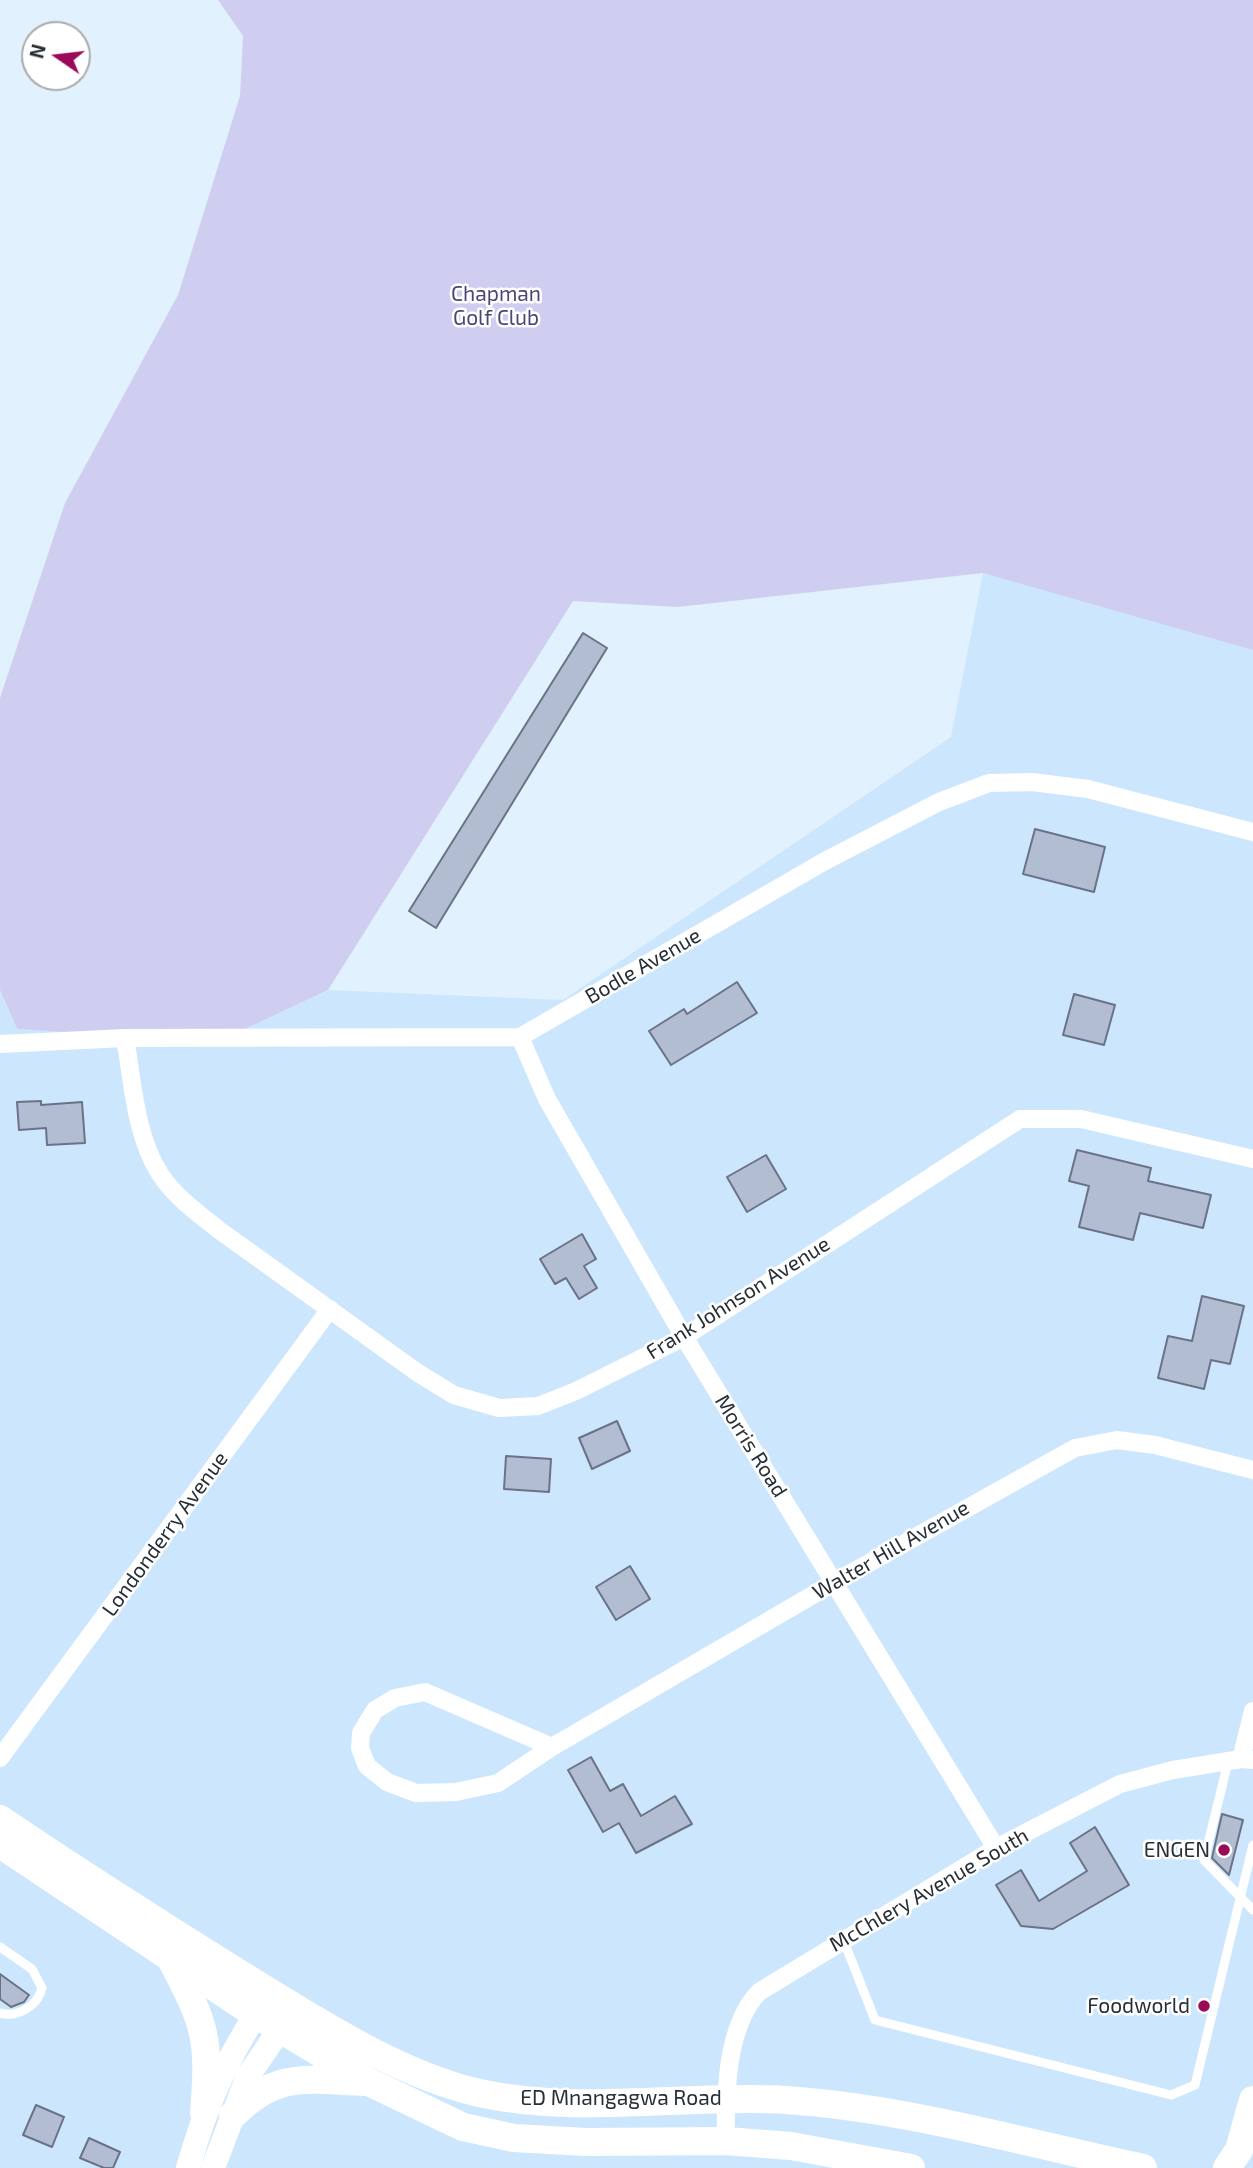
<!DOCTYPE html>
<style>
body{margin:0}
#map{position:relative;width:1253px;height:2168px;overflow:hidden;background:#e1f1fe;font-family:"Exo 2",sans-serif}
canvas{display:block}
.north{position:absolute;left:21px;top:21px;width:70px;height:70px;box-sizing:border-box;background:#fff;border:2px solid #a9acae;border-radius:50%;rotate:284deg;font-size:19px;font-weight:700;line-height:28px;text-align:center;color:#272f35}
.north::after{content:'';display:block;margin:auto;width:24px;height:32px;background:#9b0a59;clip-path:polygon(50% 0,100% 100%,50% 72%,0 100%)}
</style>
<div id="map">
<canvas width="1253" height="2168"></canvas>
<div class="north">N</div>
</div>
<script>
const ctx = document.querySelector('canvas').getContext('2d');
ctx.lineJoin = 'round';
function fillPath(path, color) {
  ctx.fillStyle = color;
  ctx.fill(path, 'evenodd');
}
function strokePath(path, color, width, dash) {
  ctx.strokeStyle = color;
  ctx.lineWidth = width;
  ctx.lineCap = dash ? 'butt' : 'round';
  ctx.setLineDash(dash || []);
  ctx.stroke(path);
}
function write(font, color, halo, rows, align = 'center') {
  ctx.font = font + ' "Exo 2",sans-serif';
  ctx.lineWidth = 5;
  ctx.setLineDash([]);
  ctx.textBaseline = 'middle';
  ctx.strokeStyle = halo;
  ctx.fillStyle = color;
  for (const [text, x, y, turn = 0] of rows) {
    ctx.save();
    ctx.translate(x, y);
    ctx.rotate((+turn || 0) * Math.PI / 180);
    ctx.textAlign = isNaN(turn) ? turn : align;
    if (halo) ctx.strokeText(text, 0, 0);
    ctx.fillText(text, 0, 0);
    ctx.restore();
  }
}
fillPath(new Path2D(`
 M983,573L1253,639V2168H0V990L17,1029L239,1032L328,990L563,1000L951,737Z`), '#cce7fd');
fillPath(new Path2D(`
 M218,0H1253V650L983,573L678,607L573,601L328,990L239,1032L129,1036L17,1029L0,990V698L65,503L178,295L240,96L243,36Z`), '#d0cef0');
const building = new Path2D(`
 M583,633L607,648L436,928L409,911Z
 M1035,829L1105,847L1094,892L1023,874Z
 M737,982L757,1013L671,1065L649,1031L684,1009L687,1014Z
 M1074,994L1115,1005L1104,1045L1063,1035Z
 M41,1101V1105L82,1102L85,1143L47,1145L46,1128L19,1130L17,1102Z
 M1077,1150L1151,1168L1148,1181L1211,1195L1203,1228L1140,1213L1133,1240L1079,1227L1089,1186L1069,1181Z
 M766,1155L786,1189L747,1212L727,1177Z
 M582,1234L596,1259L584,1266L597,1288L579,1299L566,1278L555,1284L540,1259Z
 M1202,1296L1244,1306L1230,1364L1211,1360L1204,1389L1158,1378L1168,1336L1192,1341Z
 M617,1421L630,1451L592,1469L579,1438Z
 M506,1456L551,1459L549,1492L504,1489Z
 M630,1566L650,1599L616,1620L596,1587Z
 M591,1757L610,1791L623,1784L641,1816L675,1796L692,1824L636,1853L619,1823L603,1832L568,1770Z
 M1222,1814L1243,1820L1229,1875L1212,1858Z
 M1095,1827L1129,1885L1053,1929L1021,1926L996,1885L1021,1870L1039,1901L1087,1871L1070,1843Z
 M0,1974L29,1995L24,2002L11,2007L0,1999Z
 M36,2105L64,2117L52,2147L23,2135Z
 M89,2138L120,2152L113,2168H104L80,2158Z`);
fillPath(building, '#b3bdd2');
strokePath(building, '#6a7386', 2);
strokePath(new Path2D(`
 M1228,1762L1204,1860L1253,1910
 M843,1939L875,2020L1171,2095L1195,2085L1253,1845
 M0,1947L32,1969L42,1988C38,2006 17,2018 0,2013`), '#fff', 9);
strokePath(new Path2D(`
 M520,1037L547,1099L684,1337L996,1848
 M125,1038C133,1083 135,1135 160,1174C174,1196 199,1214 219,1230L418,1373L454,1395L499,1408L538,1406L576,1391L684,1337L1020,1119H1081L1253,1159
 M0,1044L125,1038L520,1037L825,861L939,802L989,783L1032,782L1088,789L1253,832
 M552,1747L425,1692L395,1698L375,1710L361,1733L360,1748L367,1766L387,1782L416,1793L456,1792L498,1783L552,1747L835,1582L1075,1448L1117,1440L1155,1445L1253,1470
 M0,1758L330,1309
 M1241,1759L1253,1711
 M726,2141C725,2095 726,2026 759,1992L996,1848L1120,1784L1173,1770L1241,1759L1253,1760`), '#fff', 18);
strokePath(new Path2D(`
 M188,2168C208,2098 227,2059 266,1998
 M213,2168L248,2076L291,2013`), '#fff', 24);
strokePath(new Path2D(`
 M0,1819C83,1875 168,1929 253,1982C321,2024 401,2075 479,2093C580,2115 685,2094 786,2100C906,2108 1026,2143 1143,2168
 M0,1844L255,2014L369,2082L463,2127L514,2138L586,2142L726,2141L791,2146L911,2168
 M172,1961C206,2026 210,2038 204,2112
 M233,2115C278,2070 307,2080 366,2082
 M1227,2168L1239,2150L1253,2100`), '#fff', 28);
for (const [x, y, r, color] of [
 [1224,1850,7,"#9b0a59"],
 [1204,2006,7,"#9b0a59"]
]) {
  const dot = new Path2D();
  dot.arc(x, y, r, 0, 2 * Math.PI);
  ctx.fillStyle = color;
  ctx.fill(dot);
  strokePath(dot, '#fff', 2.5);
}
write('21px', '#4b4578', '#fff', [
 ["Chapman",496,294],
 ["Golf Club",496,318]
]);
write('21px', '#272f35', '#fff', [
 ["Bodle Avenue",643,966,-30],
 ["Frank Johnson Avenue",738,1298,-32],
 ["Morris Road",751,1446,58],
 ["Londonderry Avenue",165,1534,-54],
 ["Walter Hill Avenue",891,1550,-30],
 ["McChlery Avenue South",929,1890,-30],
 ["ED Mnangagwa Road",621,2098]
]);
write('21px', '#272f35', '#fff', [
 ["ENGEN",1210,1850],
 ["Foodworld",1190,2006]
], 'right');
</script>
